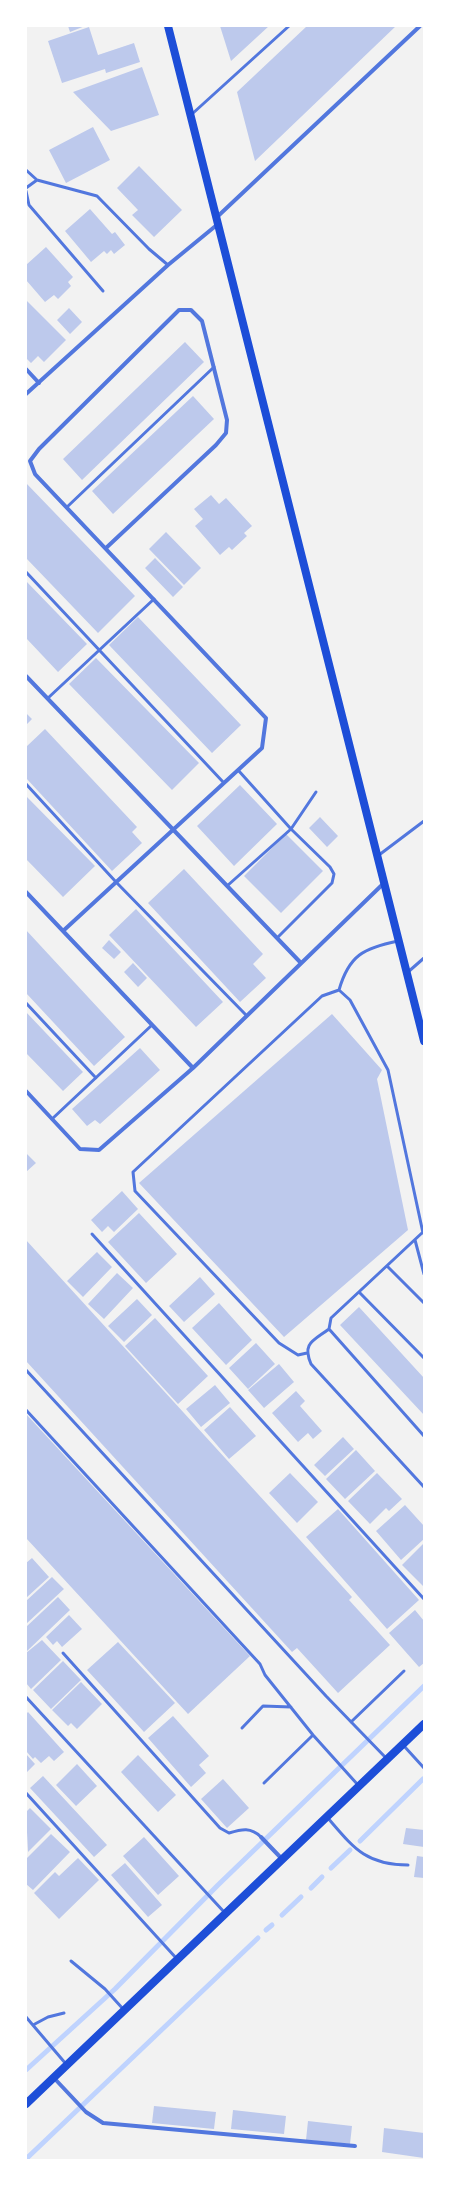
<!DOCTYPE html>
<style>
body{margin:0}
#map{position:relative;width:450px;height:2186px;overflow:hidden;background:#f2f2f2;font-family:Rubik,sans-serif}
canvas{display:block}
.frame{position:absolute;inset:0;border:27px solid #fff;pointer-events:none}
</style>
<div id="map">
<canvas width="450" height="2186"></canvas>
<div class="frame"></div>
</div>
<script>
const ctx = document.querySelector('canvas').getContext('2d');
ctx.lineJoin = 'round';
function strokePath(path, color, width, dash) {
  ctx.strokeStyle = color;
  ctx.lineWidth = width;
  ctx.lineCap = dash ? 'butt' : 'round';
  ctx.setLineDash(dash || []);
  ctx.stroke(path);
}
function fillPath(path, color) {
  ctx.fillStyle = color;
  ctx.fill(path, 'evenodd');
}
strokePath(new Path2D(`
 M360,1841L423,1779
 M331,1868L350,1850
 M311,1888L322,1877
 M282,1915L301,1897
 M266,1930L272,1925
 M26,2070L115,1989L218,1885L424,1686
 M26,2159L258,1938`), '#bfd3fe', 5);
fillPath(new Path2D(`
 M68,26H85L70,32Z
 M220,26H269L231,61Z
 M307,26H396L255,161L237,92Z
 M89,27L98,55L134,43L140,62L106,73L105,69L62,83L48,41Z
 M142,67L159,115L111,131L73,92Z
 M93,127L110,160L66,183L49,150Z
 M139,166L182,210L154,237L132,215L138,210L117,188Z
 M90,209L112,234L115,232L125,245L114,254L111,250L107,254L104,251L91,262L65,231Z
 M46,247L73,277L68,282L71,286L58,299L54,295L45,302L26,280V265Z
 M27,301L66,340L44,362L38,356L31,363L26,358Z
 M69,308L82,322L70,334L57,320Z
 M185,342L204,362L82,480L63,459Z
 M193,396L214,419L113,514L92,491Z
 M26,483L135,596L98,633L26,558Z
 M211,495L219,504L226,498L252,526L244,533L247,536L232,550L229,547L220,555L195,526L203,519L194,509Z
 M166,532L201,568L184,585L149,549Z
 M155,558L183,587L173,597L145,568Z
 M26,581L87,644L58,672L26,638Z
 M138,617L241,725L212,753L109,645Z
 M96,658L199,763L172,790L69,684Z
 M26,713L32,719L26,725Z
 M45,729L137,827L132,832L142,843L112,871L26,778V747Z
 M240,785L277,824L234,866L197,826Z
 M26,796L95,866L63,897L26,859Z
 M320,817L338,836L327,847L309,828Z
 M286,834L323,871L281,913L244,876Z
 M184,869L263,954L253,964L266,978L240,1002L148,903Z
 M136,909L223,1002L196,1027L109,935Z
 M26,930L125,1037L94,1066L26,993Z
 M109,940L121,952L114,959L102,948Z
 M133,963L147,978L138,987L124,972Z
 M26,1012L83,1072L63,1091L26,1053Z
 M332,1014L382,1070L377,1079L408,1230L284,1337L139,1183Z
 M140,1048L160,1070L100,1124L95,1120L87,1126L72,1109Z
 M26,1153L36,1163L26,1172Z
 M122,1191L138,1209L114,1232L108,1226L102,1232L91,1220Z
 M139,1213L177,1254L146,1283L108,1242Z
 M26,1240L352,1597L349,1600L390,1645L338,1693L297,1648L292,1652L26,1361Z
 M97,1252L112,1267L83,1297L67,1281Z
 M117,1273L133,1288L104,1319L88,1304Z
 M200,1277L215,1294L184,1322L169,1306Z
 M137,1299L152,1315L124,1342L108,1326Z
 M219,1303L252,1340L226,1365L192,1328Z
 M359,1307L424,1378V1415L340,1325Z
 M155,1318L208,1376L178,1404L125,1346Z
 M256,1343L275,1364L248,1389L229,1368Z
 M279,1364L294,1382L264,1408L248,1390Z
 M215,1385L230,1403L201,1427L186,1409Z
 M296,1391L305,1401L300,1406L322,1431L313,1439L308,1433L298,1442L272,1413Z
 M230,1407L256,1436L229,1459L204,1430Z
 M26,1414L250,1656L188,1714L26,1538Z
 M343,1437L354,1449L325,1476L314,1465Z
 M356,1450L375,1471L345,1499L326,1479Z
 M290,1473L318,1502L297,1523L269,1493Z
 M377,1473L402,1499L389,1511L386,1508L370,1524L348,1501Z
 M405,1505L424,1526V1539L401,1560L376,1531Z
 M338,1509L419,1600L387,1629L306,1537Z
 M424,1543V1587L402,1565Z
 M32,1558L49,1577L26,1598V1563Z
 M52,1577L64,1589L26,1624V1601Z
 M58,1597L70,1610L26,1652V1627Z
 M415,1610L424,1621V1663L419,1667L389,1633Z
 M69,1615L82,1629L62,1647L57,1641L53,1645L46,1637Z
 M42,1640L61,1660L31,1689L26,1683V1653Z
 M118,1642L175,1703L144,1732L87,1670Z
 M63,1661L81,1680L51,1709L33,1690Z
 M81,1682L102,1704L77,1729L71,1723L68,1726L52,1710Z
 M28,1712L64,1752L54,1761L49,1756L41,1763L35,1757L33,1759L26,1751V1714Z
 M173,1716L209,1756L199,1765L206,1773L191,1787L148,1738Z
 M26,1754L35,1764L26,1773Z
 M138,1755L176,1795L158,1812L121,1772Z
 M77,1764L97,1786L76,1806L56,1785Z
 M43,1776L107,1845L94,1857L30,1788Z
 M223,1779L249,1808L227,1828L201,1799Z
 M30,1808L51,1829L28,1852L26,1812Z
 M406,1828L424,1830V1847L403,1844Z
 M51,1834L70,1852L33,1890L26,1884V1859Z
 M144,1837L179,1876L158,1895L123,1856Z
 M417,1856L424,1857V1878L414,1877Z
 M78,1858L99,1880L59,1919L34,1893L55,1872L59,1876Z
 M125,1863L162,1905L148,1917L111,1875Z
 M154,2106L216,2112L214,2129L152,2123Z
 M233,2110L286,2116L284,2134L231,2129Z
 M308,2121L352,2126L350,2144L306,2140Z
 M384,2128L424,2133V2158L382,2152Z`), '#bdc9ec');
strokePath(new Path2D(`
 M192,114L289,26
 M26,170L37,180L97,196L149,249L168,265
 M26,188L37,180
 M26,191L29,205L103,291
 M67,507L214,367
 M26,572L224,783
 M48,698L154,599
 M238,770L291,829L330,867L334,874L332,883L277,938
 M26,784L116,882L246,1015
 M379,855L424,821
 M227,886L291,829L316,792
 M408,972L424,958
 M339,990C349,955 364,948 398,941
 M26,1003L96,1078
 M52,1119L152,1025
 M423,1232L331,1318L329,1329L424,1436
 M92,1234L424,1599
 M415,1240L424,1274
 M387,1266L424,1303
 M359,1292L424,1358
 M329,1329C313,1341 302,1343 311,1364L424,1487
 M307,1353L298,1355L279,1343L135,1191L133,1172L322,996L339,990L350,1000L388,1070L423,1233
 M26,1370L326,1696L387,1759
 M26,1410L260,1664L265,1675L313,1735L358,1785
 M63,1653L220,1828L229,1833C242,1829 251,1827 261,1837
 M26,1697L225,1913
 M351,1722L404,1671
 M242,1728L263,1706L291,1707
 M404,1746L424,1768
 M264,1783L313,1735
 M26,1793L177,1959
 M327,1817C353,1847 365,1865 408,1865
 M71,1961L105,1989L124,2010
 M26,2017L66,2064
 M33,2025L48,2017L64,2013`), '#5277de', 3);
strokePath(new Path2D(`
 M217,217L420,26
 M26,369L39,383
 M26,394L168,265L218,224
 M26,676L300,962
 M26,892L193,1068
 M63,931L262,748L266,718L35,474L30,461L39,449L179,310H191L202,321L227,420L226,433L216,445L106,548
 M26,1091L80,1149L99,1150L193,1068L384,883
 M261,1837L282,1859
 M54,2078L86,2112L103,2123L355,2146`), '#5277de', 4);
strokePath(new Path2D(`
 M168,26L424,1041
 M26,2104L424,1724`), '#1d4ed8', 8);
</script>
